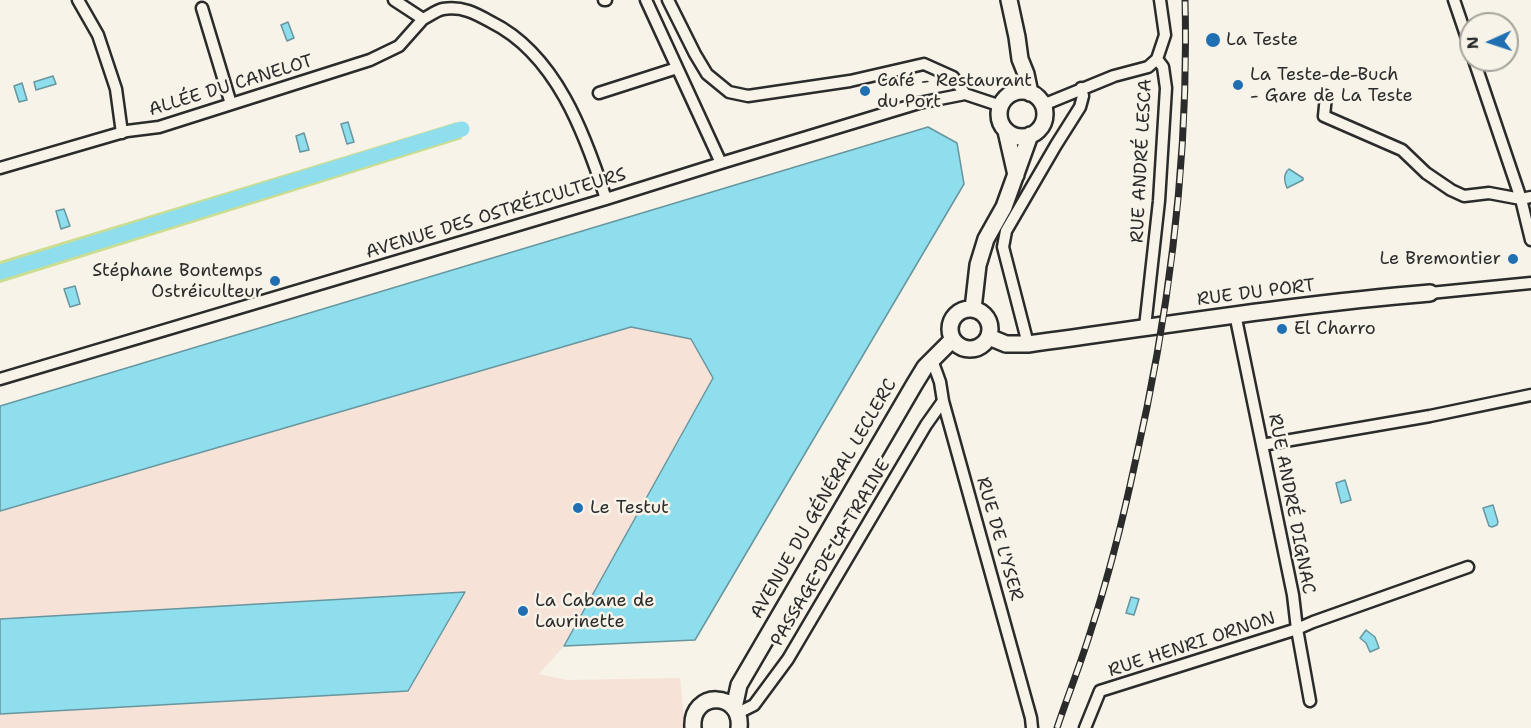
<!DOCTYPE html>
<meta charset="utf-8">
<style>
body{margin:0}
#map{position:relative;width:1531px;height:728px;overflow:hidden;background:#f7f3e8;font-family:"Shantell Sans",sans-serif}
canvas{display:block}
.north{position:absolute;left:1459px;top:12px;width:60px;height:60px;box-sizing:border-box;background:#f7f3e8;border:2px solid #a5a39c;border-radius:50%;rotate:267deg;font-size:16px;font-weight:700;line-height:24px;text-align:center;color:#2b2b2b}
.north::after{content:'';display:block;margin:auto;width:21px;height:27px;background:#1f6fb2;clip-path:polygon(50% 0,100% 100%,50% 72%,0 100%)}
</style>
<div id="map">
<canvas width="1531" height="728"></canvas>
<div class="north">N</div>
</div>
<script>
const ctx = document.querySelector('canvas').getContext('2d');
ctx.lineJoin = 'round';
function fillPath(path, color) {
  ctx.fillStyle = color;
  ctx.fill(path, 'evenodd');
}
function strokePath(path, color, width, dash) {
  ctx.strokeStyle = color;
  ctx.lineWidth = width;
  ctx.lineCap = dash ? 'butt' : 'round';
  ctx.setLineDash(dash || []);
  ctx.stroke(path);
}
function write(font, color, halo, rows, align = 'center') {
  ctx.font = font + ' "Shantell Sans",sans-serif';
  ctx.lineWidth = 5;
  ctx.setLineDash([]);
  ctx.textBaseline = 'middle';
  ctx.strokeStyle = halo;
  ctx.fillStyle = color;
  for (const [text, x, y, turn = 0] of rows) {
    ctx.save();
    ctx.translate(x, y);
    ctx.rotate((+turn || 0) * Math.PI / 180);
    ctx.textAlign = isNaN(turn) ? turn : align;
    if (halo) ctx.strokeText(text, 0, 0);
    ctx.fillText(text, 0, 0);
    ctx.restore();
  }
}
fillPath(new Path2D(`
 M631,327L691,339L713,377L564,646L539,674L567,680L680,678L685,728H0V714L408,691L464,592L0,619V511Z`), '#f7e2d8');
fillPath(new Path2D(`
 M457,122L462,139L0,283V261Z`), '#cadd91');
const water = new Path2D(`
 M288,22L294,38L287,41L281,25Z
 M53,76L56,84L36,90L34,82Z
 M22,83L27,100L19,102L14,86Z
 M348,122L354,142L347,144L341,124Z
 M928,127L957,143L964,184L695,640L564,646L713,378L691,339L631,327L0,511V406Z
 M304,133L309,150L300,152L296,136Z
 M1289,169L1303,178V180L1287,188C1284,181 1283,174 1289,169Z
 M64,209L70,226L61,229L56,211Z
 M75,286L80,304L70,307L64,289Z
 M1345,480L1351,500L1341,503L1336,483Z
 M1493,505L1498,522L1497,525L1492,527L1489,526L1483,508Z
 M465,592L408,691L0,714V619Z
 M1131,597L1139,599L1134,615L1126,613Z
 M1366,630L1375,637L1379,648L1370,652L1366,643L1360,638Z`);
fillPath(water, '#8fdeed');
strokePath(water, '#67969f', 1.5);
strokePath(new Path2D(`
 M0,272L462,129`), '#8fdeed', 15);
const street = new Path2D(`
 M78,0L98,35L116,89L122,133
 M394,0L423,19C429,16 437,10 443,9C462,6 475,13 491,22C556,54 585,134 606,199
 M604,0H606
 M646,0L721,163
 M668,0L695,54L707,74L729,92L748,96L850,81L924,64L953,77L965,94
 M1454,0L1471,50
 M202,8L231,104
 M1474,60L1521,199L1531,240
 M599,93L677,68
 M1326,96L1324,116L1402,150L1426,173L1451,190L1464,196L1489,193L1521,199L1531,197
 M1043,105L1114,76L1148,67L1157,59
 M0,168L127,131L159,127L370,60L399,46L423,19
 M1430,293L1531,283
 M1235,314L1293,595L1297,629L1310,701
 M1145,327L1159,201L1166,88L1163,67L1157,59L1165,35L1160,0
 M1028,344L1003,247L1006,231L1056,145L1080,107L1083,96L1081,88
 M932,360L940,382L943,401L1031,718L1032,728
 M0,379L606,199L721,163L919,103L965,94L1001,106
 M1262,445L1430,416L1531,395
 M738,713L754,705L788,659L926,425L943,401
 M1085,728L1100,691L1297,629L1313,622L1468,567`);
const secondary = new Path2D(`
 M1009,0L1017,37L1020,59L1026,74L1030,93
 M999 114a23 23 0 1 1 46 0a23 23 0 1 1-46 0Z
 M1006,131L1016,175
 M950 329a20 20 0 1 1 40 0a20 20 0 1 1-40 0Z
 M973,309L978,265L986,239L1004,207L1030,135
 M989,337L1006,344H1028C1162,326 1295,304 1430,293
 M734,708L739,685L914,385L925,367L952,340
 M693,728C690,690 743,691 739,728`);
strokePath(street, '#2b2b2b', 15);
strokePath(secondary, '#2b2b2b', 20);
strokePath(street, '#f7f3e8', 10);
strokePath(secondary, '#f7f3e8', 15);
const rail = new Path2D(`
 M1057,728C1068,695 1081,663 1091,630C1109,575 1123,519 1135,463C1170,310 1189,157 1185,0`);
strokePath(rail, '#2b2b2b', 7);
strokePath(rail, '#f7f3e8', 4.5, [14]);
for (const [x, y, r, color] of [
 [1213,40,8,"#1f6fb2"],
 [1238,85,6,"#1f6fb2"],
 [865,91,6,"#1f6fb2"],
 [1513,259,6,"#1f6fb2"],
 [275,281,6,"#1f6fb2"],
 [1282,329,6,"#1f6fb2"],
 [578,508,6,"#1f6fb2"],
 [523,611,6,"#1f6fb2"]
]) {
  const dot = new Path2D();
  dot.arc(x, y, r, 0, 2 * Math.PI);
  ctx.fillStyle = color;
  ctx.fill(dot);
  strokePath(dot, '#f7f3e8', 2);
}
write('18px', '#2b2b2b', '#f7f3e8', [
 ["La Teste",1226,40],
 ["La Teste-de-Buch",1250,75],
 ["- Gare de La Teste",1250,96],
 ["Café - Restaurant",877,81],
 ["du Port",877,102],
 ["Le Bremontier",1501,259,"right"],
 ["Stéphane Bontemps",263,271,"right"],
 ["Ostréiculteur",263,292,"right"],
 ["El Charro",1294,329],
 ["Le Testut",590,508],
 ["La Cabane de",535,601],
 ["Laurinette",535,622]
], 'left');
write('18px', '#2b2b2b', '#f7f3e8', [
 ["ALLÉE DU CANELOT",231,86,-17],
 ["RUE ANDRÉ LESCA",1142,161,-87],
 ["AVENUE DES OSTRÉICULTEURS",496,214,-17],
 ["RUE DU PORT",1256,293,-7],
 ["AVENUE DU GÉNÉRAL LECLERC",824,499,-60],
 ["RUE ANDRÉ DIGNAC",1291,504,79],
 ["RUE DE L'YSER",999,539,74],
 ["PASSAGE DE LA TRAINE",831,553,-59],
 ["RUE HENRI ORNON",1192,645,-18]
]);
</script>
